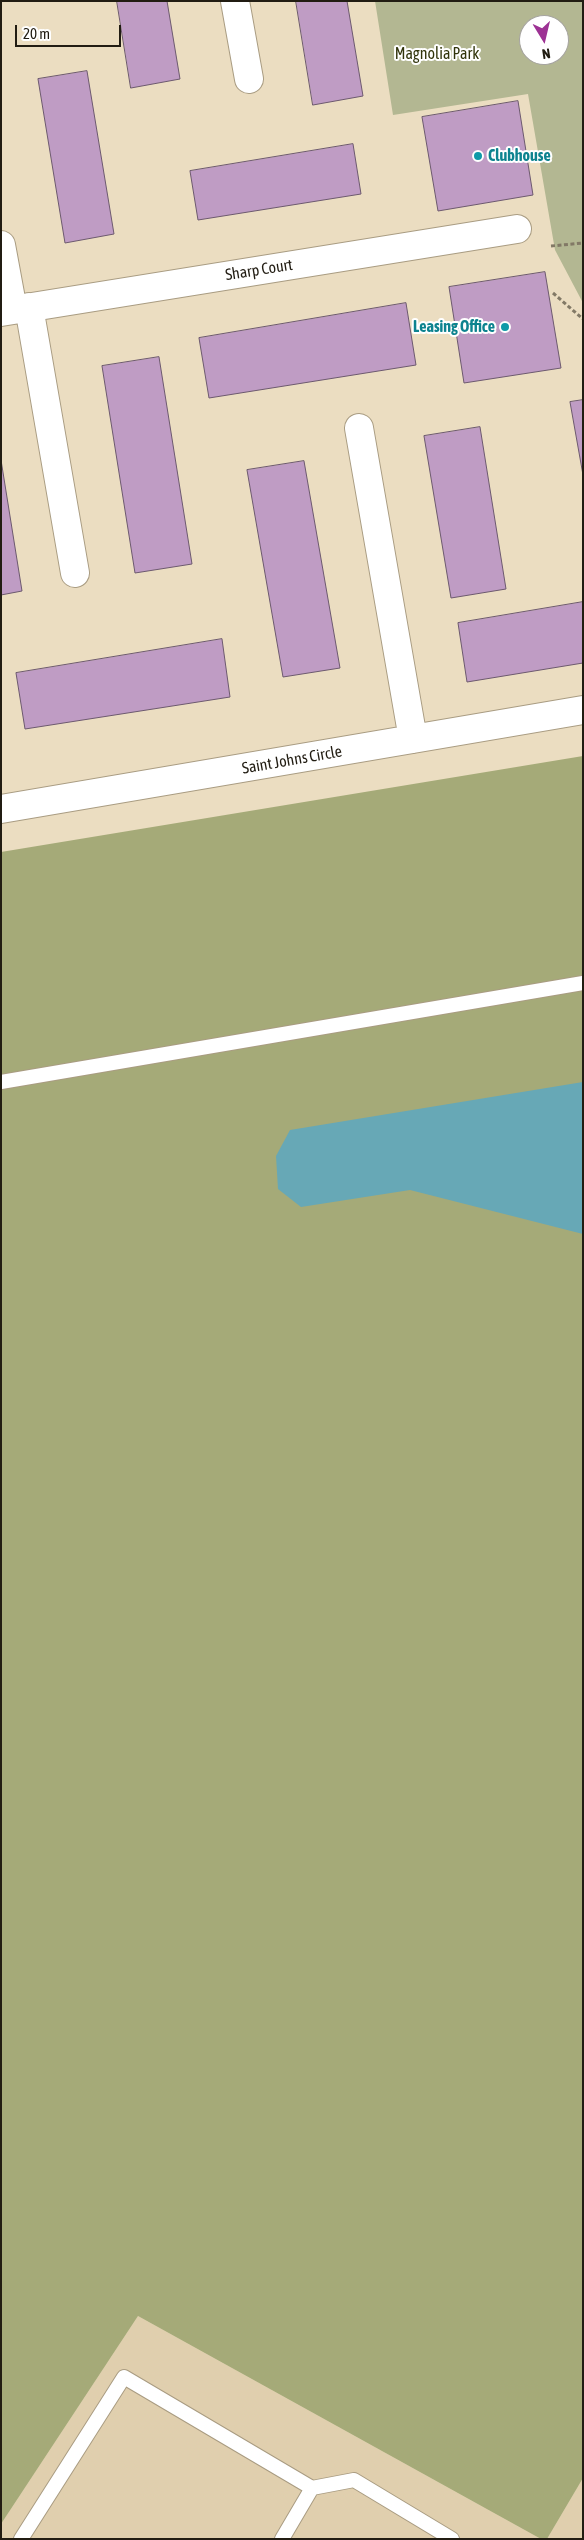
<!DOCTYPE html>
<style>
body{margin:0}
#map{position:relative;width:584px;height:2540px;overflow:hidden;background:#ebddc1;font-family:"Asap Condensed",sans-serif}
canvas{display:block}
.frame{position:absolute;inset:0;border:2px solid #211c12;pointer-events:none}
.north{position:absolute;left:519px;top:15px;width:50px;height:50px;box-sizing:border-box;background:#fff;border:1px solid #a6a4a0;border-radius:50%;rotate:171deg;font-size:14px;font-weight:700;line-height:20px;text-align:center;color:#211c12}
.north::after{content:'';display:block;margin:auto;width:18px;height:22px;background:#9d3294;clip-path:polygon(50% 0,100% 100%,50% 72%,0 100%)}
.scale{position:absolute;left:15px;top:25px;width:106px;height:22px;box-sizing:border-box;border:2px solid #211c12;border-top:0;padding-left:6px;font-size:15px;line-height:18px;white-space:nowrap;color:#211c12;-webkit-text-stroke:4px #fff;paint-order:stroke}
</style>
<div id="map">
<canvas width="584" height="2540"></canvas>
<div class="frame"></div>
<div class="north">N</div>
<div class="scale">20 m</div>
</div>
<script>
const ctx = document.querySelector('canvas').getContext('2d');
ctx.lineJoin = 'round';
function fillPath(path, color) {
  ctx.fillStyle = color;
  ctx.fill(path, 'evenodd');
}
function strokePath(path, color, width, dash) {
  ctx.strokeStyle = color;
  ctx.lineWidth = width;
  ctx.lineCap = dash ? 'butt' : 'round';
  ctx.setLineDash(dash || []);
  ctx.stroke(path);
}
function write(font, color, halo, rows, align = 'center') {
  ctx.font = font + ' "Asap Condensed",sans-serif';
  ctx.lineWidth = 4;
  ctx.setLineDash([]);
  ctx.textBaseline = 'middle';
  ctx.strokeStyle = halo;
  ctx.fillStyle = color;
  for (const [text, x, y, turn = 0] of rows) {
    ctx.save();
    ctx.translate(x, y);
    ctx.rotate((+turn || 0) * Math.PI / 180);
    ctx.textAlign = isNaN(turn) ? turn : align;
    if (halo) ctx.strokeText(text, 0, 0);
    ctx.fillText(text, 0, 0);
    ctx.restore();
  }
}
fillPath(new Path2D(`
 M138,2316L541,2539H1V2524Z
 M583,2478V2539H547Z`), '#e0cfae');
fillPath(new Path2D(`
 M375,1H583V303L555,250L528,94L393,115ZM529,25H559V55H529Z`), '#b3b792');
fillPath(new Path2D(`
 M583,756V2478L547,2539H541L138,2316L1,2524V852Z`), '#a5aa78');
fillPath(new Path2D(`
 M583,1082V1234L410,1190L301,1207L278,1189L276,1156L290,1130Z`), '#67a8b6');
const building = new Path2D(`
 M117,1H167L180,79L131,88Z
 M296,1H347L363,96L313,105Z
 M87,71L114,234L65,243L38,79Z
 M518,101L533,195L438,211L422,117Z
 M353,144L361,194L198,220L190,171Z
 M545,272L561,368L464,383L449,287Z
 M406,303L416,365L209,398L199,338Z
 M159,357L192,564L135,573L102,366Z
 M583,400V475L570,402Z
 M480,427L506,589L451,598L424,436Z
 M1,460L22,591L1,595Z
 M304,461L340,668L283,677L247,470Z
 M583,602V663L467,682L458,623Z
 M222,639L230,697L25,729L16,673Z`);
fillPath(building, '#bf9cc4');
strokePath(building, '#6c596e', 1);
const lane = new Path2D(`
 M1,1082L583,983
 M312,2488L354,2480L452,2539
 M21,2539L124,2377L312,2488L282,2539`);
const street = new Path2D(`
 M235,1L249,79
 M1,245L13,310
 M29,307L75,573
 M1,312L517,229
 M359,428L413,739
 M1,809L583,710`);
strokePath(lane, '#a99c82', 16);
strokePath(street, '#a99c82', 30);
strokePath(new Path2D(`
 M551,246L583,243
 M553,293L583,319`), '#827966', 3, [4, 2.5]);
strokePath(lane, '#fff', 14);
strokePath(street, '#fff', 28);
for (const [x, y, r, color] of [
 [478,156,5,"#0f9aa8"],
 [505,327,5,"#0f9aa8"]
]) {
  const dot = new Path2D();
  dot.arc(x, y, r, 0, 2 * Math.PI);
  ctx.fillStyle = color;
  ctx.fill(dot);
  strokePath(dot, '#fff', 2);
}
write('16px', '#31340b', '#fff', [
 ["Magnolia Park",437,54]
]);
write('bold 16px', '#0d838f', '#fff', [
 ["Clubhouse",488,156],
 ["Leasing Office",495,327,"right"]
], 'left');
write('16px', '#211c12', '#fff', [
 ["Sharp Court",259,270,-9],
 ["Saint Johns Circle",292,760,-10]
]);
</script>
